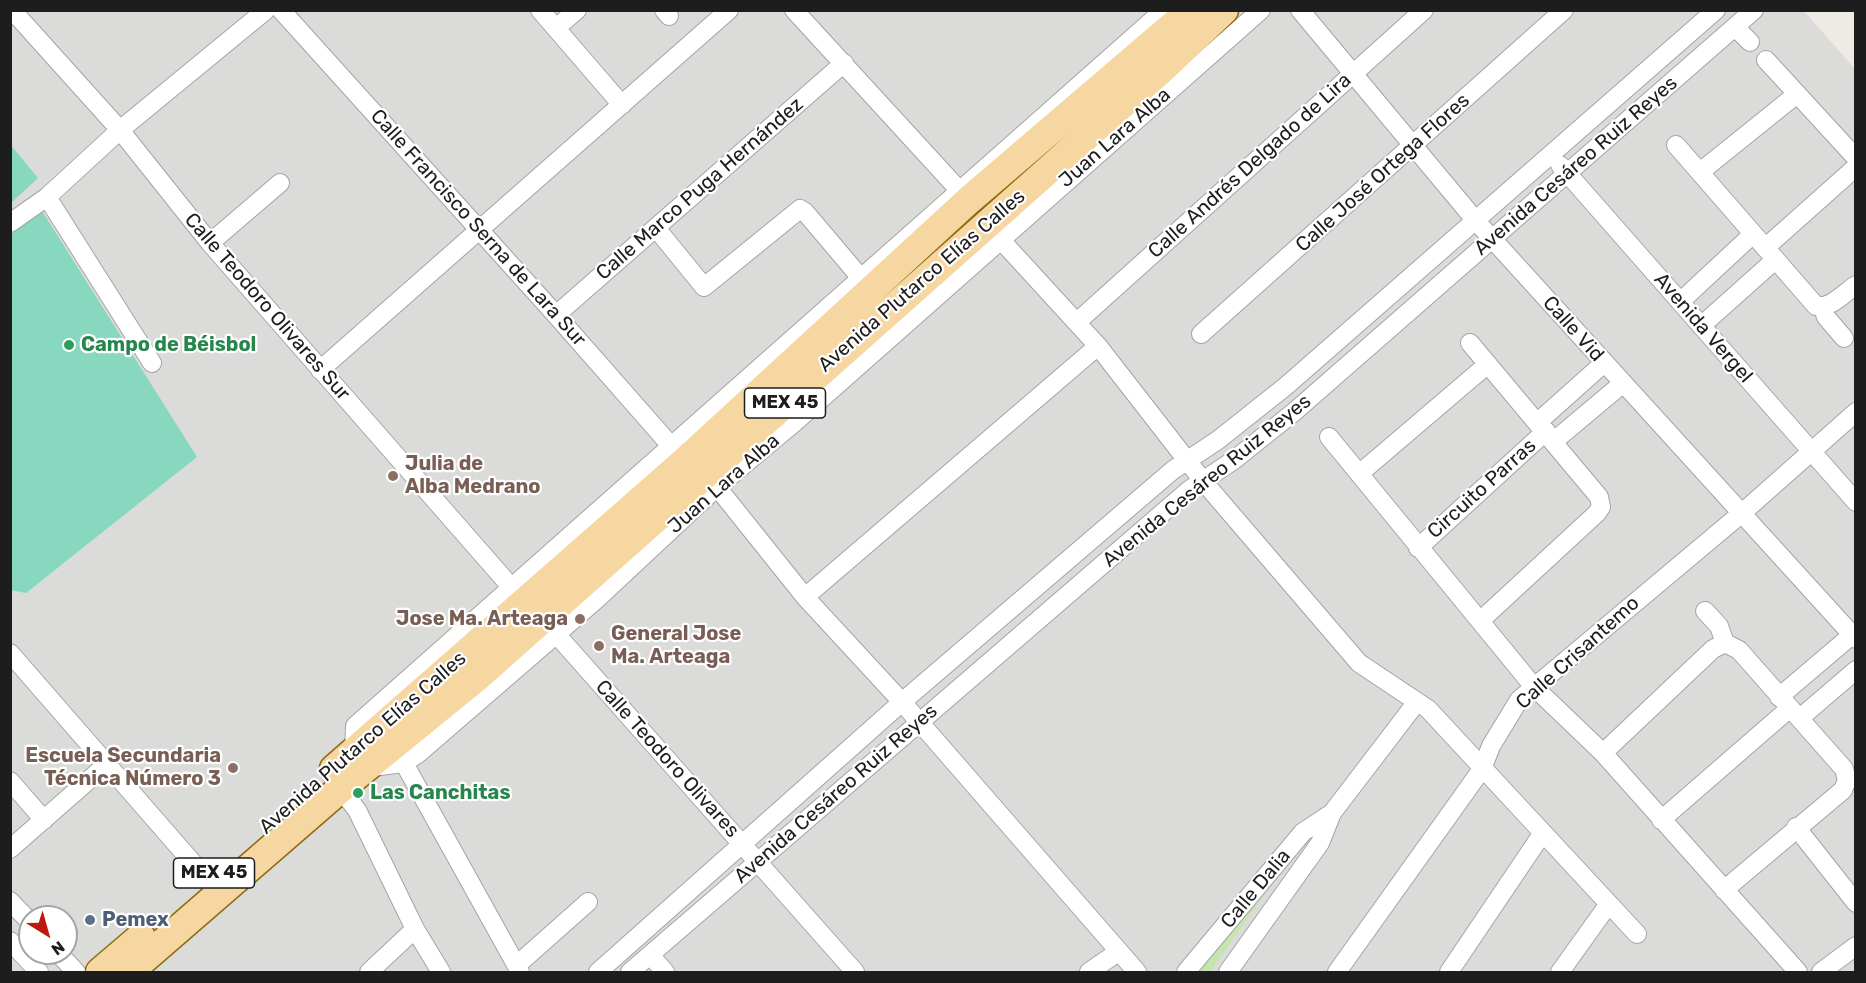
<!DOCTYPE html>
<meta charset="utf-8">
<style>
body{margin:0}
#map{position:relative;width:1866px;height:983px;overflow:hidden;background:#eeebe4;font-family:Rubik,sans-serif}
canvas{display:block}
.frame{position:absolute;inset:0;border:12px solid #1d1d1d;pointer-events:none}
.north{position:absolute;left:18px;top:905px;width:60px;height:60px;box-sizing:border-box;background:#fff;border:2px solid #a5a5a5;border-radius:50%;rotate:143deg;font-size:16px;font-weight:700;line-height:24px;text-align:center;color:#1d1d1d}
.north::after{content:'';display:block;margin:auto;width:21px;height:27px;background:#be190d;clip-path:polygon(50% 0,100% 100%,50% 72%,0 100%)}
</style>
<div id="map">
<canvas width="1866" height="983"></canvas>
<div class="frame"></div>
<div class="north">N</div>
</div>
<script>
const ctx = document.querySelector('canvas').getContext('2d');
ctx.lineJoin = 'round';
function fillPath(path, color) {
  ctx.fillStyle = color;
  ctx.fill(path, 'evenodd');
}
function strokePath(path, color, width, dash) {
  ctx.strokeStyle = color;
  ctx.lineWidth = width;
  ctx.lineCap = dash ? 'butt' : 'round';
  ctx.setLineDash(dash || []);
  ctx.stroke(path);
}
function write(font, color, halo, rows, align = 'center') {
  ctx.font = font + ' Rubik,sans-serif';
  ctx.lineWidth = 4.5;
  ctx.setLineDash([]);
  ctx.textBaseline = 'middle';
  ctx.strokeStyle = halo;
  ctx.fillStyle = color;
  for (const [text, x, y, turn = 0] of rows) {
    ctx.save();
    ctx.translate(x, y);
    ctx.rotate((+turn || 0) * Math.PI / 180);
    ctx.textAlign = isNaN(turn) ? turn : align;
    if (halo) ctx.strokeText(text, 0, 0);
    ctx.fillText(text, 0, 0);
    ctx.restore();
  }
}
fillPath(new Path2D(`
 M10,11H1804L1855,69V972H11ZM30,917H66V953H30Z`), '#dbdbda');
fillPath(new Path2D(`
 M1299,845L1210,972H1189Z`), '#c5e5ad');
fillPath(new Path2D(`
 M10,144L38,178L11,203H10Z
 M42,211L197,457L26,593L10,590V233Z`), '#87d8be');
const street = new Path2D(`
 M12,10L120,130L210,243L512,588L526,600L855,972
 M281,10L556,315L672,447
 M540,10L622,105
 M664,10L669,16
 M794,10L959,190
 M1300,10L1476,221L1856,639
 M1735,27L1750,42
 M556,28L577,10
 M1766,60L1856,158
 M1676,145L1816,306C1831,309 1844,293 1856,285
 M1560,165L1856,502
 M1700,172L1797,94
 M47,197L152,363
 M10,223L47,197L120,130L266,10
 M656,228L704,287L800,209L805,212L860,277
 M1000,239L1098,346L1203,481L1359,663L1428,709L1637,934
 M210,243L280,183
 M1765,248L1856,167
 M1680,302L1753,234
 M1823,308L1826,317L1844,338
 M556,315L844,63
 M1077,322L1424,10
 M1701,326L1775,260
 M1201,334L1564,10
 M1470,343L1599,497L1601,507L1597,513L1480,621
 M320,370L729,10
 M1538,422L1604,363
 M1329,437L1534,687L1603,753L1798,972
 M1554,441L1622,384
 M1359,474L1488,364
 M717,487L805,597L902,702L1137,972
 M1418,548L1546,431
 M805,597L1098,346
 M1705,611L1719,626L1725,643
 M10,653L219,893
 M1779,697L1852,635
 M1800,718L1856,670
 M354,753L355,726L1164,10
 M1603,753L1713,649L1725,643
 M404,763L520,972
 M371,767L404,763L419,753L597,599L717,487L795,422L1261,10
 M10,781L44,820
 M334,781L357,810L415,929L441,972
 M1661,820L1790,708
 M1796,827L1856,903
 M10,849L106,765
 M1724,890L1843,790L1847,780L1844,769L1739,650L1725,643
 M10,901L30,922
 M10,941L39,972
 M58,953L76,972
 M651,956L665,972
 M517,965L588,902
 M369,972L415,929
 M598,972L902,702L1173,470L1218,440L1286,386L1716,10
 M630,972L1189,490L1234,460L1294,412L1754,10
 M1089,972L1118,952
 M1186,972L1303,832L1332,813
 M1228,972L1320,843L1332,813L1416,703
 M1337,972L1482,769L1491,746L1519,700L1742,513L1856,412
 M1449,972L1542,834
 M1560,972L1608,905
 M1821,972L1856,946`);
const primary = new Path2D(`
 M334,769L685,461L969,200L1191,10
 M100,972L141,937
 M129,972L340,789L475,679L1161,70L1224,10`);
strokePath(street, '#a4a4a4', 20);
strokePath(primary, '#8d6b0a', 31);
strokePath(street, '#fff', 18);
strokePath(primary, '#f6d7a1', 28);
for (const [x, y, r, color] of [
 [69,345,6,"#2e9e5b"],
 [393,476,6,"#8d6e63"],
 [580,619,6,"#8d6e63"],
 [599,646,6,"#8d6e63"],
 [233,768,6,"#8d6e63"],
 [358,793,6,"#2e9e5b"],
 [90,920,6,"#5c6f8a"]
]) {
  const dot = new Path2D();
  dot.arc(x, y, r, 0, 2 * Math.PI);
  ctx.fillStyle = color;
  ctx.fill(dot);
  strokePath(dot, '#fff', 2);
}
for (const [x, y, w] of [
 [785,403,81],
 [214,873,81]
]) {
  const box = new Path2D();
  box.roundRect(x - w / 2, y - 15, w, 30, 4.5);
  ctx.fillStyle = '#fff';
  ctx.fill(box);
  strokePath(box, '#1d1d1d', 1.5);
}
write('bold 18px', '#1d1d1d', null, [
 ["MEX 45",785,403],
 ["MEX 45",214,873]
]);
write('20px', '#1d1d1d', '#fff', [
 ["Juan Lara Alba",1115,138,-41],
 ["Calle Andrés Delgado de Lira",1250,166,-42],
 ["Avenida Cesáreo Ruiz Reyes",1576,166,-41],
 ["Calle José Ortega Flores",1383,173,-42],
 ["Calle Marco Puga Hernández",700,189,-41],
 ["Calle Francisco Serna de Lara Sur",478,228,48],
 ["Avenida Plutarco Elías Calles",922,281,-41],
 ["Calle Teodoro Olivares Sur",267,307,49],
 ["Avenida Vergel",1703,328,49],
 ["Calle Vid",1573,329,48],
 ["Avenida Cesáreo Ruiz Reyes",1207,481,-39],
 ["Juan Lara Alba",724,484,-41],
 ["Circuito Parras",1482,489,-42],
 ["Calle Crisantemo",1578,653,-42],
 ["Avenida Plutarco Elías Calles",363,743,-41],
 ["Calle Teodoro Olivares",667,759,48],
 ["Avenida Cesáreo Ruiz Reyes",836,794,-41],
 ["Calle Dalia",1256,889,-50]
]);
write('bold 20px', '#27864d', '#fff', [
 ["Campo de Béisbol",81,345],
 ["Las Canchitas",370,793]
], 'left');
write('bold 20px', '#785e54', '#fff', [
 ["Julia de",405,464],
 ["Alba Medrano",405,487],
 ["Jose Ma. Arteaga",568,619,"right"],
 ["General Jose",611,634],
 ["Ma. Arteaga",611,657],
 ["Escuela Secundaria",221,756,"right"],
 ["Técnica Número 3",221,779,"right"]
], 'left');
write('bold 20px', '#4e5e75', '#fff', [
 ["Pemex",102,920]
], 'left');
</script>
